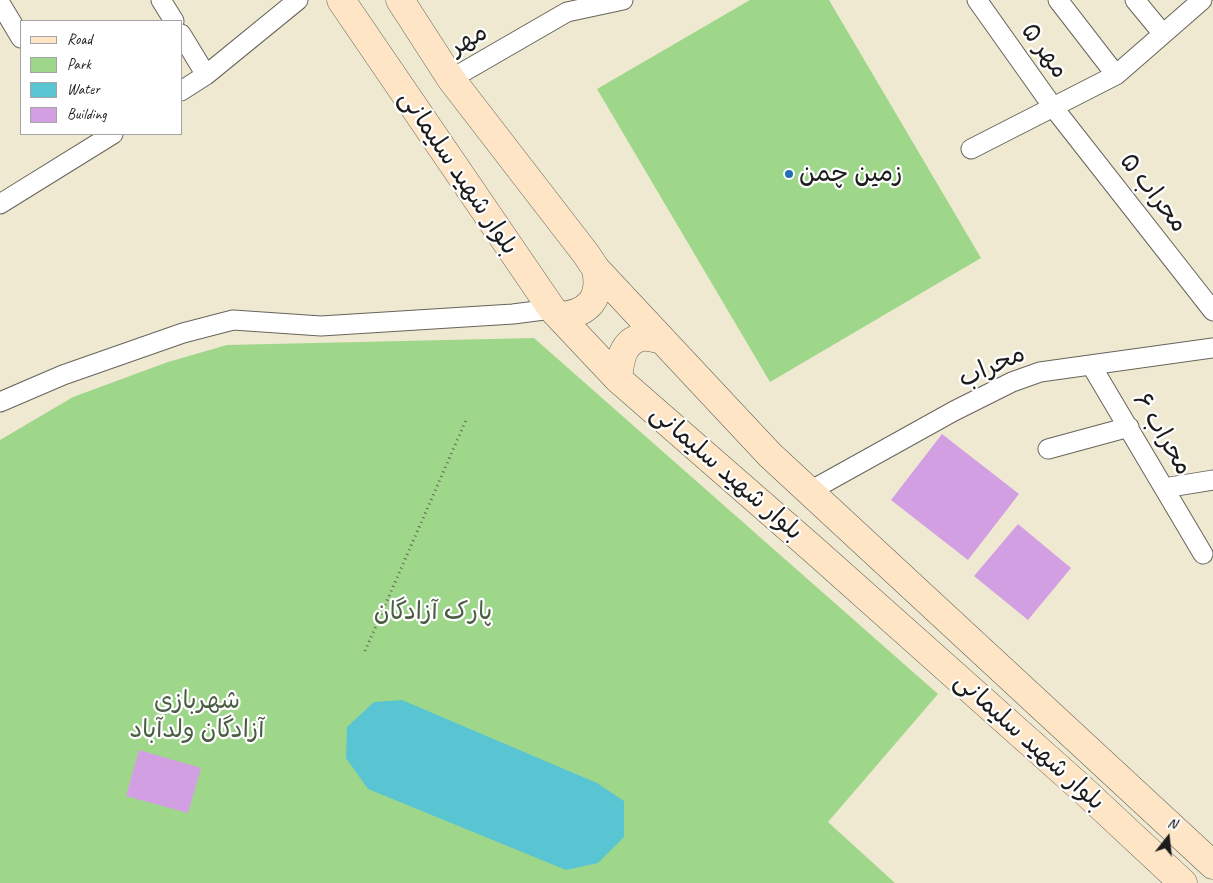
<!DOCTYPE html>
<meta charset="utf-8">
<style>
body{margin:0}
#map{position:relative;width:1213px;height:883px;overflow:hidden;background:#f0e9d1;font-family:Caveat,sans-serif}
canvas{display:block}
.legend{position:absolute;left:20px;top:20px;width:162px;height:115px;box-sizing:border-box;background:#fff;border:1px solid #a4a4a4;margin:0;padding:6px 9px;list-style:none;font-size:15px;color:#1c1c1c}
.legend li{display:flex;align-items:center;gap:10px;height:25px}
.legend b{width:25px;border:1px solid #a4a4a4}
.north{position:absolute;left:1143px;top:813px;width:50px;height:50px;-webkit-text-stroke:4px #fff;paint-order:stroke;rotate:16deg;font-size:14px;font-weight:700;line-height:20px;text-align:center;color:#1c1c1c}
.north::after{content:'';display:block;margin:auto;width:18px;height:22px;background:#1c1c1c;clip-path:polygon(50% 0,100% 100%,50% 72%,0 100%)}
</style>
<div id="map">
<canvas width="1213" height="883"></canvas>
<ul class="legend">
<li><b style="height:6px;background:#fde5c5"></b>Road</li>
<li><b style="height:14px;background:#9fd78a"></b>Park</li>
<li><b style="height:14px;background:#5ac5d2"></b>Water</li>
<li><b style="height:14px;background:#d39fe3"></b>Building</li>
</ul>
<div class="north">N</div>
</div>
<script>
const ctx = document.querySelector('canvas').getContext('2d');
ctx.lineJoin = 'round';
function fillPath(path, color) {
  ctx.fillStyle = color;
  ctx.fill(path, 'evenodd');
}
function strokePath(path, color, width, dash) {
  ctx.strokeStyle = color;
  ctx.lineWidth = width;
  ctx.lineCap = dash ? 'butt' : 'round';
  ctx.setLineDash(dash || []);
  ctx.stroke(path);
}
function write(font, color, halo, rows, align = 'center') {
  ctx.font = font + ' Caveat,"Playpen Sans Arabic",sans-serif';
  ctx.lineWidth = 4.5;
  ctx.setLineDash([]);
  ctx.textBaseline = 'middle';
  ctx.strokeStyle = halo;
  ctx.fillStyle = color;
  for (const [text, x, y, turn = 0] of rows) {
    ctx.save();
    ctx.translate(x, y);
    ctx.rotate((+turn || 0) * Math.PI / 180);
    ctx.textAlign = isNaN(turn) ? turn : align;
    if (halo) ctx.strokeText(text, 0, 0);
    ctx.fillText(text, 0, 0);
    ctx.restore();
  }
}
fillPath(new Path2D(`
 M750,0H829L981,258L770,382L597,89Z
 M534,338L938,694L828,822L895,883H0V440L73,397L168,362L227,345Z`), '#9fd78a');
fillPath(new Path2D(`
 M402,700L597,783L624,801V837L598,863L566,870L368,789L346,758L347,727L374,702Z`), '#5ac5d2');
fillPath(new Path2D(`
 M942,434L1019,494L968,560L891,500Z
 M1018,524L1071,568L1028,620L974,576Z
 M139,750L201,768L188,813L126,796Z`), '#d39fe3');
const minor = new Path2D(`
 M161,0L174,21
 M977,0L1053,107L1213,311
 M1058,0L1116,75
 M1135,0L1163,34
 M0,3L21,38
 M181,34L206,75
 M451,79L567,12L623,0
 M181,91L206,75L298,0
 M971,149L1116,75L1202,0
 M0,204L113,134
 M1091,365L1203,554
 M0,402L63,375L183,333L233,320L321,326L513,314L552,309
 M1048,449L1129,427
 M1164,488L1213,480
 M810,491L954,411L1012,382L1040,372L1213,348`);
const secondary = new Path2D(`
 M341,0L552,309L618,379L814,550L1080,787L1183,883
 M400,0L451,79L586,254L596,269L770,455L1213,865
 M559,316C589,314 602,298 596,269
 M618,379C620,362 621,342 642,337C648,336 657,339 662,340`);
strokePath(minor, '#66645b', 21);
strokePath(secondary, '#66645b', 29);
strokePath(new Path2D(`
 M365,651L466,420`), '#66645b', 3, [1, 4]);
strokePath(minor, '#fff', 19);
strokePath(secondary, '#fde5c5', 28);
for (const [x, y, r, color] of [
 [789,174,5,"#1f6fb2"]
]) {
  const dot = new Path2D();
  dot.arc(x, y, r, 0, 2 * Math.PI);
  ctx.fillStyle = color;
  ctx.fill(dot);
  strokePath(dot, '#fff', 2);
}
write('25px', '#1c1c1c', '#fff', [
 ["مهر",469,40,-30],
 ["مهر ۵",1044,51,54],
 ["بلوار شهید سلیمانی",458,173,56],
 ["محراب ۵",1153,193,52],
 ["محراب",992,367,-24],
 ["محراب ۶",1162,434,59],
 ["بلوار شهید سلیمانی",726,473,41],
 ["بلوار شهید سلیمانی",1029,742,42]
]);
write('25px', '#1c1c1c', '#fff', [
 ["زمین چمن",799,174]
], 'left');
write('25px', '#4a5d42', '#fff', [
 ["پارک آزادگان",433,612],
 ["شهربازی",197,701],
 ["آزادگان ولدآباد",197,730]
]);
</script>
